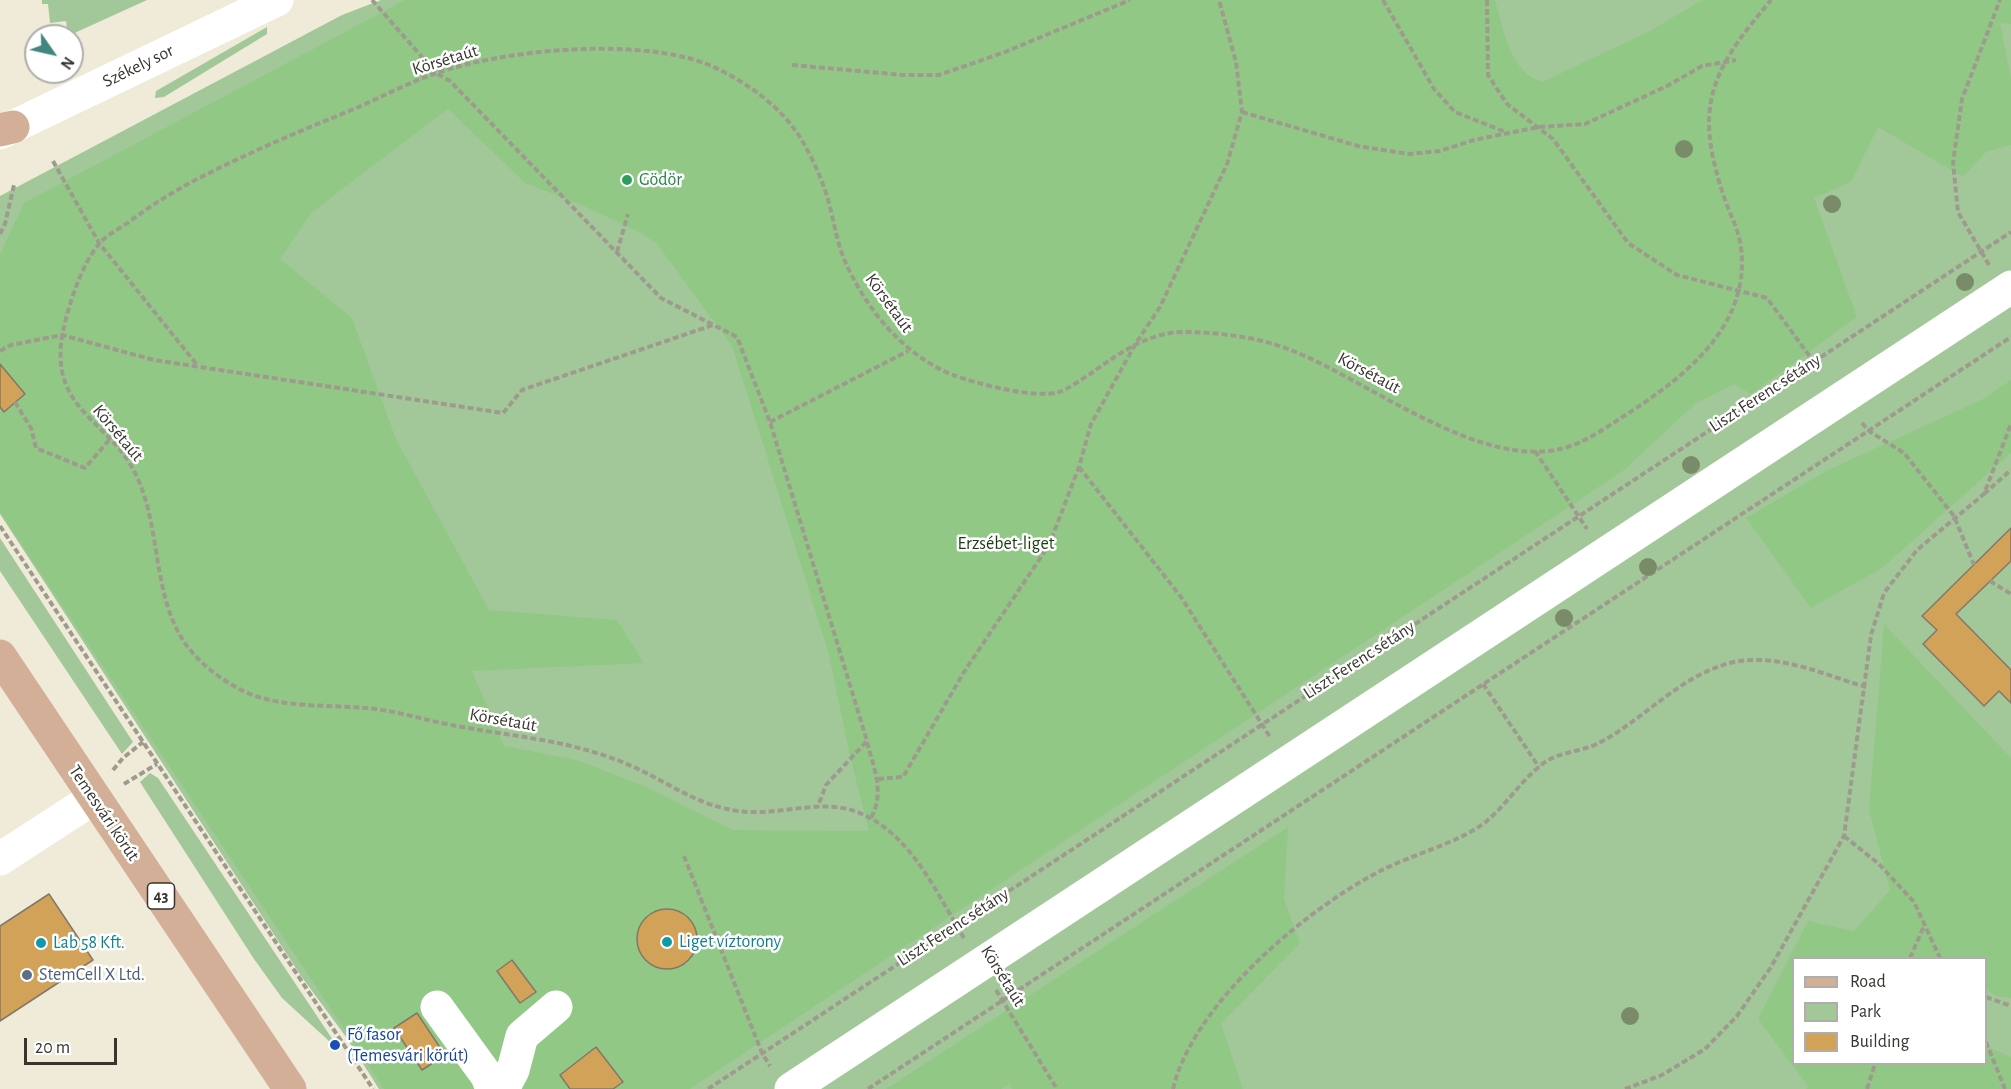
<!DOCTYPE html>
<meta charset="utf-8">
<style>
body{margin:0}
#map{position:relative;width:2011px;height:1089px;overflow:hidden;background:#f0ebd9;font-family:"Alegreya Sans",sans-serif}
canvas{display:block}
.legend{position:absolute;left:1792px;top:957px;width:195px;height:108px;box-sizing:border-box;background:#fff;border:2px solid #afaeab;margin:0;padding:8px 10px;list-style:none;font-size:18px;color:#37352e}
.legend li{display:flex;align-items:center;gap:12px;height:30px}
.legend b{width:30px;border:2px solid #afaeab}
.north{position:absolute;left:24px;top:24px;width:60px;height:60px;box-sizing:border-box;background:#fff;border:2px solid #afaeab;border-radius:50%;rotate:124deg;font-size:16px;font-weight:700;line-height:24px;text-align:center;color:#37352e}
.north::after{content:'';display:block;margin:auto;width:21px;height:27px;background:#418780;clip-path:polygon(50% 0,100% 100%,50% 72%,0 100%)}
.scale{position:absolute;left:24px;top:1038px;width:93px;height:27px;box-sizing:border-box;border:3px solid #37352e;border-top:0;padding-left:8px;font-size:18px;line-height:21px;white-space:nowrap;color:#37352e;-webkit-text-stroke:4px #fff;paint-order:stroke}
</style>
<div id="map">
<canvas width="2011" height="1089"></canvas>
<ul class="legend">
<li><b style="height:8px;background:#d3af97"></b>Road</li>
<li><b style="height:16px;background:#a2c899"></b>Park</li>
<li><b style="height:16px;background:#d2a259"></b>Building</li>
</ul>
<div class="north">N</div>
<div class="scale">20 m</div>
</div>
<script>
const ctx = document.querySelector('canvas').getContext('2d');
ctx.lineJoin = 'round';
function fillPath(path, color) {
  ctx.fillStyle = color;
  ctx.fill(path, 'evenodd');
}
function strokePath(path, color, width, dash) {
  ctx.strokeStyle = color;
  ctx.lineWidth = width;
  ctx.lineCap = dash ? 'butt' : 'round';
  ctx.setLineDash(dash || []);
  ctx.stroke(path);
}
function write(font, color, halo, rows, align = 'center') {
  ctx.font = font + ' "Alegreya Sans",sans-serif';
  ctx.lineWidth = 5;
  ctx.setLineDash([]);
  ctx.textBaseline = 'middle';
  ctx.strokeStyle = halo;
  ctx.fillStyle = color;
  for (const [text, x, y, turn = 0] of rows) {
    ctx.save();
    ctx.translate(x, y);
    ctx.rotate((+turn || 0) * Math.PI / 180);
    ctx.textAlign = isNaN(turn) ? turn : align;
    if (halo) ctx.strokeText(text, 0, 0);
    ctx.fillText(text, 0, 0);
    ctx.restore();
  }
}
fillPath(new Path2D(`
 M42,0H147L68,36L66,21L50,23L48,4H42Z
 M381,0H2011V1089H379L346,1037L301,976L0,514V196L342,15ZM1794,958H1986V1064H1794Z
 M267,27V34L164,97L155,98L156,91Z
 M0,538L133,742L122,754L0,571Z
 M150,773L158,778L333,1040L330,1042L282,998L254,959L140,782Z`), '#a2c899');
fillPath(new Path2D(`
 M405,0H1495C1504,30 1509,71 1542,82L1650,31L1702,0H2011V24L2000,23L2011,78V145L1986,152L1963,177L1878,127L1851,182L1814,198L1857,317L1751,394L1734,384L1695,404L1623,471L690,1089H384L0,512V254L24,203ZM448,109L525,183L584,206L641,233L657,244L732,346L828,651L850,756L869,831L733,830L644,786L577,760L504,746L472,671L644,663L617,620L489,610L396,439L352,318L280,259L311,213Z
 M2011,380V453L1882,568L1811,608L1746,518L1828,470L1983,399Z
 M1884,624L2011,758V998L1996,996L1986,989V958H1794V1064H1986V1046L2011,1057V1089H1806L1808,1086L1758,1019L1808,921L1854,931L1890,890L1869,810Z
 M1288,827L1284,899L1300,943L1221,1024L1243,1089H1012L1009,1084L1001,1089H886Z`), '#92c885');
const building = new Path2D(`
 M0,364L25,394L4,412L0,407Z
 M2011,528V561L1956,614L2011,670V703L1999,691L1984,706L1923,644L1937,630L1922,616Z
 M49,894L93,960L0,1021V926Z
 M637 939a30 30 0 1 1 60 0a30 30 0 1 1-60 0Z
 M512,960L536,992L520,1003L497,971Z
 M417,1013L445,1055L422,1070L394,1028Z
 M596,1047L623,1082L613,1089H570L560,1075Z`);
fillPath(building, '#d2a259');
strokePath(building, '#82786a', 1.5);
strokePath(new Path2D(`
 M372,0L436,73L450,81L661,298L737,337L770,422L867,741L826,785L818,806
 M1383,0L1434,89L1455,112L1508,133
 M1487,0L1488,75L1507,104L1553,139L1628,243L1677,275L1767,298L1822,373
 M792,65L903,75H939L1005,52L1130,0
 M1242,112L1358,146L1409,154L1440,151L1474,140L1539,127L1585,124L1667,86L1702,66L1736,60
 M53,161L99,243L198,366
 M0,234L5,224L14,185
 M617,252L628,214
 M1989,265L1958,212L1953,163L1962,99L2000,0
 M0,351L11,345L62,335L154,360L503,413L522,390L713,325
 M15,402L31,428L36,448L85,468L110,439
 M770,422L908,351
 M1862,423L1869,431L1904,453L1954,516L1974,565
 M1535,451L1587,529
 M1079,467L1181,597L1270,737
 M1984,494L2011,470
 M0,526L373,1089
 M1990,581L2011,594
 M1483,684L1539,767
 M867,742C874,769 885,792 871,818
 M113,770L123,758L143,742
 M878,779L903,777L964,672L1049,545L1079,467L1091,424L1136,343L1160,307L1227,164L1242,112L1236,62L1219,0
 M124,784L157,764
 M1844,836L1879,864L1914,902L1940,958
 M684,856L762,1053L770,1066
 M964,938C937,894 912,836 862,814C824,796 779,817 738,811C697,805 674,786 638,769C611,756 582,748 553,742C517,735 481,731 446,724C422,719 399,712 375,709C334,704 288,709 250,694C224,683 195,661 181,637C150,584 162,516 130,464C103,420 55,407 61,344C64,317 81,263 100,243C108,234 119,229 129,222C166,194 196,179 238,159C276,141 315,125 354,109C382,97 409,82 437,73C505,50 618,40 688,58C724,67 769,96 792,126C805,142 818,170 825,190C833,213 835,237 844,259C865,308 903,355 953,375C978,384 1034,399 1059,392C1067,390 1082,379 1090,374C1120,353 1149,331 1187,332C1223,333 1259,337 1293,351C1369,381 1477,468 1560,449C1583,444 1604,429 1624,416C1682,379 1751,327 1741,248C1739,230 1730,215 1724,197C1715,170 1706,137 1710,108C1715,65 1745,32 1771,0
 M1910,958L1924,926
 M996,990L1057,1089
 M1986,997L2011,1006
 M1986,1042L2005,1089
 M708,1089L2011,232
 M868,1089L2011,337
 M1173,1089C1193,1004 1305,910 1380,871C1413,854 1453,845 1483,824C1505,807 1519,783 1540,766C1557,751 1579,753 1599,743C1645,719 1681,674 1734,662C1780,653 1824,675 1866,687
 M1625,1089L1662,1075L1705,1049L1737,1016L1771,967L1844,836L1871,635L1884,593L1917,550L1984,494L2011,424
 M1867,1089L1875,1064`), '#9e9b8e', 4, [6, 3]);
strokePath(new Path2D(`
 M0,133L277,0
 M0,859L94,798
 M437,1007L487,1076L492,1089
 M503,1089L513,1070L522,1036L556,1007
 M791,1089L2011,287`), '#fff', 33);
strokePath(new Path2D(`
 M0,130L13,127
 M0,656L290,1089`), '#d3af97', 33);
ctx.fillStyle = '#7a8b6a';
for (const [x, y] of [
 [1684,149],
 [1832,204],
 [1965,282],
 [1691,465],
 [1648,567],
 [1564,618],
 [1630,1016]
]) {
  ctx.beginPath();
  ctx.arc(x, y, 9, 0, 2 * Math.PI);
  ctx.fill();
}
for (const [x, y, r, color] of [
 [627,180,6,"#2e9e5b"],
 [667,942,6,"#0f9aa8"],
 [41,943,6,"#0f9aa8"],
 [27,975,6,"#5c6f8a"],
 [335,1045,6,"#1a4fb4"]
]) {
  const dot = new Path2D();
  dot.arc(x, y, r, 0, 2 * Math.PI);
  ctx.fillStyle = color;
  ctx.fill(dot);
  strokePath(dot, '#fff', 2);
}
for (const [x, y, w] of [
 [161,896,27]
]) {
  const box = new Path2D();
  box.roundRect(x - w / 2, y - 13, w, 26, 4.5);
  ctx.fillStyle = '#fff';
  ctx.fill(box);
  strokePath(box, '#37352e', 1.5);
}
write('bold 16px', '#37352e', null, [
 ["43",161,896]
]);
write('18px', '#37352e', '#fff', [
 ["Körsétaút",445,60,-17],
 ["Székely sor",138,66,-26],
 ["Körsétaút",889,303,54],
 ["Körsétaút",1369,373,28],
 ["Liszt Ferenc sétány",1765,393,-33],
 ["Körsétaút",118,433,50],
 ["Liszt Ferenc sétány",1359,660,-33],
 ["Körsétaút",503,720,10],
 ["Temesvári körút",104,813,56],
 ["Liszt Ferenc sétány",953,927,-33],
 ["Körsétaút",1003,976,58]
]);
write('18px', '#27864d', '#fff', [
 ["Gödör",639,180]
], 'left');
write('18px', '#193d10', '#fff', [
 ["Erzsébet-liget",1006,544]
]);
write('18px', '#0d838f', '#fff', [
 ["Liget víztorony",679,942],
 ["Lab 58 Kft.",53,943]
], 'left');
write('18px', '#4e5e75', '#fff', [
 ["StemCell X Ltd.",39,975]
], 'left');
write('18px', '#164399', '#fff', [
 ["Fő fasor",347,1035],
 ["(Temesvári körút)",347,1056]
], 'left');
</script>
